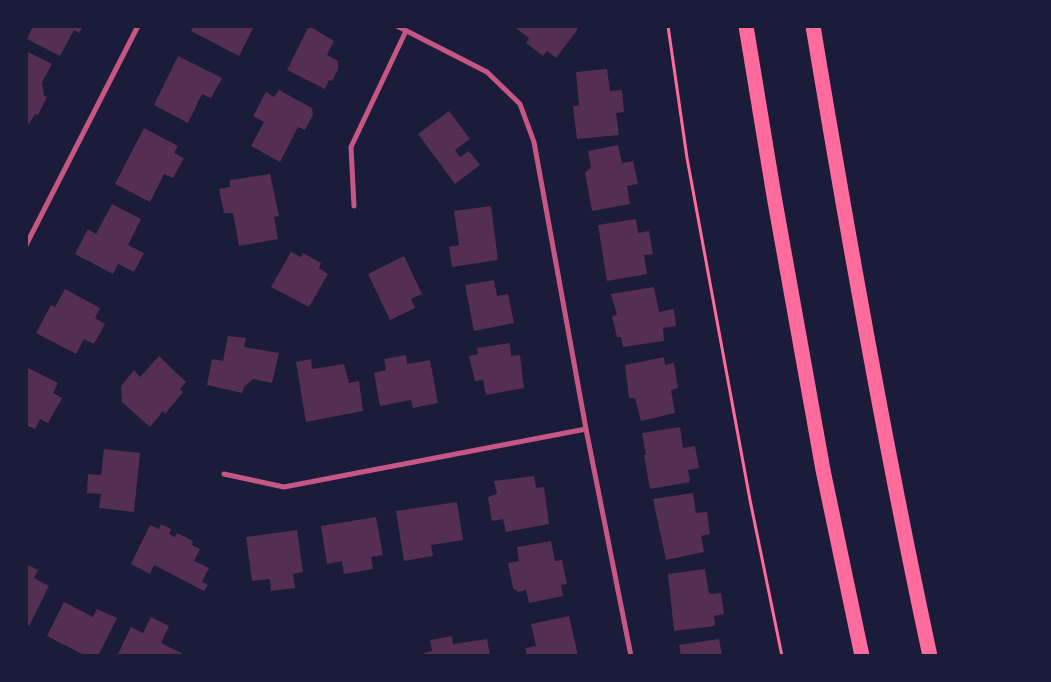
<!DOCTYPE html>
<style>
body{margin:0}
#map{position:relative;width:1051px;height:682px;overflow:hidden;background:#1b1b3a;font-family:"PT Sans Narrow",sans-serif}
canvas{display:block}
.frame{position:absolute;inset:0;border:28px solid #1b1b3a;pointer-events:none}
</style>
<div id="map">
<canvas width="1051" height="682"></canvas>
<div class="frame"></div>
</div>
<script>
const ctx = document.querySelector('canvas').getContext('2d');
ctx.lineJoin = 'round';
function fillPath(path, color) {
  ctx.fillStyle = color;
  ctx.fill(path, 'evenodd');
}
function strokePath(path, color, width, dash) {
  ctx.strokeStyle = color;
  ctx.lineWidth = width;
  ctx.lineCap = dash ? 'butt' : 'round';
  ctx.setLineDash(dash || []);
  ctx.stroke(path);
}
fillPath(new Path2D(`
 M33,26H83L79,33L74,30L60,56L27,39Z
 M194,26H254L239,56L191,31Z
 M309,26L334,41L327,55L338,61V70L332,81L329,80L325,89L287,70Z
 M513,26H574L578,29L556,58L547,51L543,56L526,43L529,38Z
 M26,51L52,64L42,82L44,96L47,97L38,115L35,114L29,124L26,122Z
 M178,56L222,78L211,98L202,94L188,123L154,105Z
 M607,69L610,91L622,90L624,112L616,113L619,135L577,139L573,106H579L576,72Z
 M279,90L312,108L313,115L305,130L298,127L280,162L251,146L264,122L253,116L266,92L274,97Z
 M449,111L470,139L455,150L460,157L469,151L480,165L455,184L418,134Z
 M144,128L178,146L174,153L184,158L173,178L164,174L150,202L115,184Z
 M618,145L622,163L633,161L638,184L627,186L630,204L592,211L585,173L591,167L588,151Z
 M270,174L279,216L274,217L278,239L239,246L233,213H224L219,189L230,187V180Z
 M112,204L141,219L128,245L144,253L134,272L118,264L113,274L75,254L88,229L96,234Z
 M491,206L498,260L452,267L449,247L459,245L454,211Z
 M636,219L638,233L649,231L653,254L644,255L647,274L607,281L598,225Z
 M291,252L301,257L303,253L321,263L319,268L328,274L309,307L271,287Z
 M404,256L422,294L411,299L415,308L390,320L368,274Z
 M494,280L497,296L508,294L514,323L474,331L465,285Z
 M654,287L659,312L674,309L676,326L663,328L664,341L623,347L621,337H617L612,316L617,315L611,294Z
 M65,289L100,308L95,318L105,324L94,344L84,339L76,354L36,333L51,305L55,307Z
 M228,336L246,338L244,347L279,353L272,383L253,379L244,387L242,393L207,385L212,359L223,361Z
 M510,343L511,356L520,355L524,388L486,395L483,380L475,381L469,356L478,354L477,348Z
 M406,355L407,364L430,360L438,403L413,408L411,400L380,406L374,373L386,370L384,359Z
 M159,356L186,382L180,389L183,392L165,414L163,411L150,427L122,402L121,386L134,370L140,377Z
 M664,357L665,365L674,363L678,388L671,390L675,413L641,421L635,398H629L625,365Z
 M311,359L312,369L344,364L349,383L359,381L363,411L306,422L296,362Z
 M28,368L58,383L53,393L62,398L48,423L40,419L35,429L26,425V372Z
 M680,427L683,448L695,446L699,468L688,470L690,482L650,489L644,455H646L642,433Z
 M104,449L140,453L134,512L99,508L101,494L87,493L88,474L101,475Z
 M534,476L536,488L544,487L549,524L506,532L503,519L492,521L488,497L497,494L494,481Z
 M693,493L696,513L707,512L710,534L701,536L704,552L666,560L653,499Z
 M457,502L463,540L431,545L433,556L404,561L396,511Z
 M376,517L383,555L371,557L373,569L344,574L342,561L327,564L321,526Z
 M161,524L171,529L169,534L175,537L177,533L193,541L192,545L200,549L194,561L209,568L202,582L208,585L204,591L154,565L150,574L131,564L150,525L159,529Z
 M297,530L303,572L293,574L295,588L271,591L270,579L252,581L246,537Z
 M551,541L555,561L562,560L567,584L561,585L563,596L529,603L526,590L518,592L513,588L508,563L519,561L517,547Z
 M26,564L38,570L34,578L49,586L29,626L26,625Z
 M705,569L709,594L721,593L724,614L714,616L715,626L674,631L668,574Z
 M64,602L93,617L97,609L117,618L98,656H86L47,636Z
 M569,616L578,656H527L525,648L536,646L531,624Z
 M151,617L169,626L161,643L187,656H117L131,627L143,633Z
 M452,636L453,644L487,639L490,656H425L424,653L432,651L430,640Z
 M719,639L722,656H681L679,645Z`), '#542f53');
strokePath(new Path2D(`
 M668,26L687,158L750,500L782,656`), '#ff6b9d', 3);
strokePath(new Path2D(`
 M397,26L487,72L520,104L534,142L586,429L631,656
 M354,206L351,147L406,31
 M26,245L138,26
 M224,474L284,487L586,429`), '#c65784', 5);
strokePath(new Path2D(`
 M746,26L774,196L823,470L862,656
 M813,26C848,237 885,447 930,656`), '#ff6b9d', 15);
</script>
